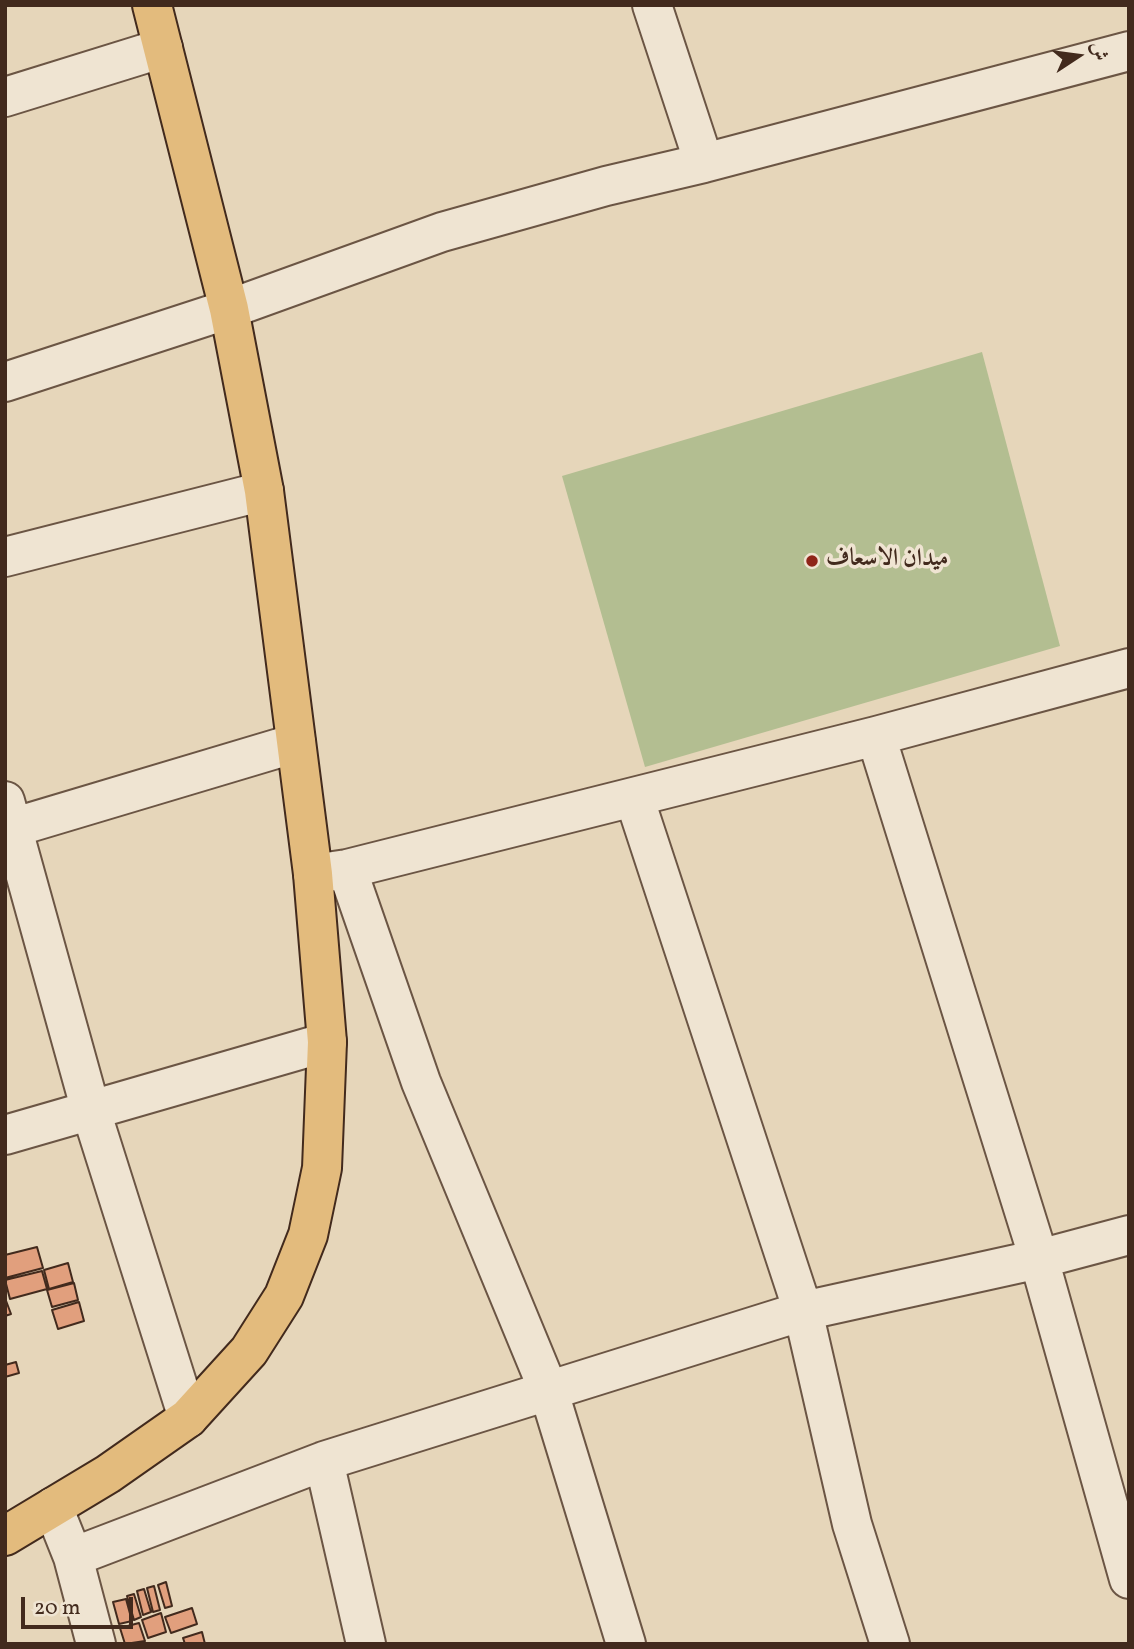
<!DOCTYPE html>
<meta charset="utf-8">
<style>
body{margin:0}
#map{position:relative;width:1134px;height:1649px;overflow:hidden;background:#e6d6ba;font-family:Vollkorn,Amiri,serif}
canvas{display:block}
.frame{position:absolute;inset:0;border:7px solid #422a1d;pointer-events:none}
.north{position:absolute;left:1043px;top:21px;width:70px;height:70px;-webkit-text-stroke:5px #efe4d2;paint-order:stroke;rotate:77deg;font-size:19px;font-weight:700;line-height:28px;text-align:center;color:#422a1d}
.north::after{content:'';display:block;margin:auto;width:24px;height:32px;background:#422a1d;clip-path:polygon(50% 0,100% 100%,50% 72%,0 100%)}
.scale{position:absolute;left:21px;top:1597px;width:112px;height:32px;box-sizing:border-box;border:4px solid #422a1d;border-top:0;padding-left:9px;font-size:21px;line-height:24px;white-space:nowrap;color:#422a1d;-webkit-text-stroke:5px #efe4d2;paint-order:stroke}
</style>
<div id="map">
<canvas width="1134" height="1649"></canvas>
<div class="frame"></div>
<div class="north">ش</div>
<div class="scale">20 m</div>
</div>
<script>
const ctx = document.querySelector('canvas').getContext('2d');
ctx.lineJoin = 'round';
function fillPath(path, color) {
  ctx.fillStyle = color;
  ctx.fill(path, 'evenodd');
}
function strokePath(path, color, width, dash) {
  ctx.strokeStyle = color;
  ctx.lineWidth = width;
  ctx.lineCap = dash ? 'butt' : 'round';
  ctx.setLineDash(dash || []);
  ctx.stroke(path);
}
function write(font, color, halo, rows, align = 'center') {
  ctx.font = font + ' Vollkorn,Amiri,serif';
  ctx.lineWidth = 7;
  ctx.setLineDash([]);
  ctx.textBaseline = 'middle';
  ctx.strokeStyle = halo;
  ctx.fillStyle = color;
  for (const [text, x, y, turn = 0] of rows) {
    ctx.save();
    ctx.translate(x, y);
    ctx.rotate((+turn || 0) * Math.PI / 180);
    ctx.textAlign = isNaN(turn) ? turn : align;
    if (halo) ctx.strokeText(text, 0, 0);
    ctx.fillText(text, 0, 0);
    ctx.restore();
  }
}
fillPath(new Path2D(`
 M982,352L1060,646L645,767L562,476Z`), '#b3be91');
const building = new Path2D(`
 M37,1247L43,1268L5,1278V1255Z
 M68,1263L73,1282L49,1289L44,1270Z
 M42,1271L47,1289L10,1299L5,1280Z
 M74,1283L78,1300L52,1307L47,1290Z
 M5,1298L11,1314L5,1316Z
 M79,1302L84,1321L58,1329L52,1310Z
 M16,1362L19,1373L5,1377V1365Z
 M166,1582L172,1606L165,1608L158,1585Z
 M154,1586L160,1610L153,1612L147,1588Z
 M144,1589L151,1612L143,1615L137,1591Z
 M134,1594L141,1617L134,1620L127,1596Z
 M126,1599L132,1621L119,1624L113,1602Z
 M192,1608L197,1624L171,1633L165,1617Z
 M161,1613L166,1632L148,1638L142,1620Z
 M139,1623L145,1641L125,1644L120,1628Z
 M202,1632L205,1644H185L183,1638Z`);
fillPath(building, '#e19f7d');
strokePath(building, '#422a1d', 2);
const minor = new Path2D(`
 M652,5L704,163
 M5,97L163,48
 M5,382L229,309L442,232L606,186L704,163L1129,51
 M5,557L264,491
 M876,736L1039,1259L1129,1579
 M634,797L803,1311L852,1524L890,1644
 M5,801L91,1111L188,1418
 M5,830L296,743
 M347,869L421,1082L548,1389L626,1644
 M313,874L347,869L876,736L1129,668
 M5,1135L327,1042
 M324,1461L366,1644
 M53,1507L73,1557L96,1644
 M73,1557L324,1461L803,1311L1039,1259L1129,1235`);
const highway = new Path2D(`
 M5,1536L108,1474L188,1418L249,1351L284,1296L308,1235L322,1168L327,1042L313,874L264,491L229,309L152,5`);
strokePath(minor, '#6b5544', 42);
strokePath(highway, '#422a1d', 42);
strokePath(minor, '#efe4d2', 38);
strokePath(highway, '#e3bb7d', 38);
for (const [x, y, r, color] of [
 [812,561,7,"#8f2418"]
]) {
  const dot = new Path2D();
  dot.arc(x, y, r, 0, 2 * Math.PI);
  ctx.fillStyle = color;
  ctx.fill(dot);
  strokePath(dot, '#efe4d2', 2.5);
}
write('bold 24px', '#422a1d', '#efe4d2', [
 ["ميدان الاسعاف",826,561]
], 'left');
</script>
